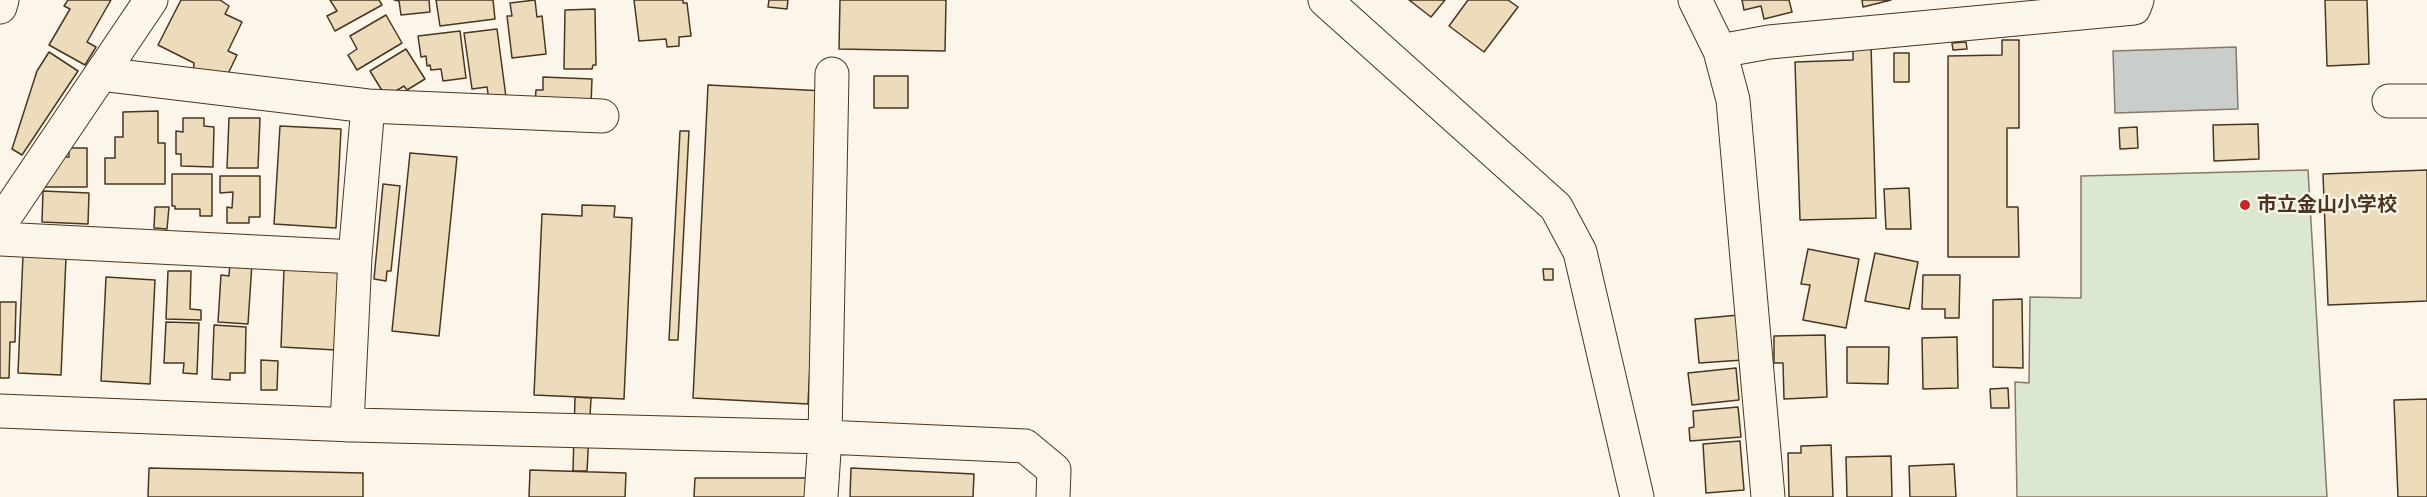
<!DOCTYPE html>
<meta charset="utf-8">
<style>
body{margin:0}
canvas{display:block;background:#fbf6e9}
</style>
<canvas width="2427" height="497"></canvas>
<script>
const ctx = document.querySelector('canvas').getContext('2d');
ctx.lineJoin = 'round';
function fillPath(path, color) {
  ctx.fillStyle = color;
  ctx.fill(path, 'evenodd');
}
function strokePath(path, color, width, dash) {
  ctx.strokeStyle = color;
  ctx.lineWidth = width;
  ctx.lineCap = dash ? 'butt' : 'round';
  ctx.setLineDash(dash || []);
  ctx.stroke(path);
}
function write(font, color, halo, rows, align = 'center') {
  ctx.font = font + ' "Playfair Display","Noto Sans JP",serif';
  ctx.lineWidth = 4.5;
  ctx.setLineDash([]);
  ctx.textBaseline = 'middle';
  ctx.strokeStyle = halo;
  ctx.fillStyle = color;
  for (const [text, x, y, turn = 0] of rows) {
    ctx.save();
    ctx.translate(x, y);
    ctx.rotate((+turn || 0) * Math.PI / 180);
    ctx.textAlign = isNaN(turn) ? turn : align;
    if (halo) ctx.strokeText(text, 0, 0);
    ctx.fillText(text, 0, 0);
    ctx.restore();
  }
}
const green = new Path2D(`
 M2308,170L2327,497H2017L2015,382L2029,383L2030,297L2081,298V176Z`);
fillPath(green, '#dce7d0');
strokePath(green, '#887966', 1.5);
const water = new Path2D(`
 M2236,47L2238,109L2115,113L2113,51Z`);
fillPath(water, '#c9cecd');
strokePath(water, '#887966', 1.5);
const building = new Path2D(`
 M68,0H111L87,42L96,47L85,65L49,45L70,9L64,6Z
 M181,0H220L229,6L225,14L242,22L228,51L237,55L225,80L193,76L194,63L158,45Z
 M330,0H379L382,5L335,31L327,16L337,11Z
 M394,0H429L430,12L401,15L399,1Z
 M436,0H493L495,19L440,26Z
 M535,0L537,17L542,16L546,54L512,58L507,16H512L510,3Z
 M634,0H683V3H687L691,36L679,37V46L667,47L666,39L639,41Z
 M769,0H788L787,9L768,7Z
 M840,0H946L945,51L839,49Z
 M1409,0H1445L1431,17Z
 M1468,0H1508L1518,7L1484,52L1449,26Z
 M1742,0H1789L1792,12L1764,19L1761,6L1744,10Z
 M1862,0H1891L1863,7Z
 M2325,0H2367L2369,64L2327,66Z
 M595,9L596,65H593L592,69H564L565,10Z
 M386,15L402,43L357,70L348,55L357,49L350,36Z
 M497,29L506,97L489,100L487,87L472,89L464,33Z
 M460,31L466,78L443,81L441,69L431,70L430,65L427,66L426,56L421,57L418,36Z
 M2002,40H2019V128H2007V207H2018L2019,257H1948V56L2002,55Z
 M1966,42L1967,49L1953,50L1952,43Z
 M1871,45L1876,218L1800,220L1795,62L1853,60V46Z
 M406,49L425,79L407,90L404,86L386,97L370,71Z
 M49,52L78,71L22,155L12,149L37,71Z
 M1894,53H1909V82H1894Z
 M874,76H908V108H874Z
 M543,77L592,79L591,104L535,103L536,90H543Z
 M708,85L824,91L808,404L693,398Z
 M158,111V143H165V184H105V158H115V137H123V112Z
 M183,118H204V126L214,127L213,167L181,166V154H176V131L183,132Z
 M229,118H260L258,168H227Z
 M2258,124L2259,159L2214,161L2213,125Z
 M280,126L341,129L336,228L274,224Z
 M2137,127L2138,148L2120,149L2119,128Z
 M680,131H689L678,340H669Z
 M69,148H87V187H45L44,173L57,157H69Z
 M410,153L457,157L439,336L392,331Z
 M2427,170V301L2328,305L2323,174Z
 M172,174H212V216H200V209H175V206H172Z
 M220,176H260V217H249V223H227V207L232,208L233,192L220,193Z
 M383,184L400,186L391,271H387L386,281L374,279Z
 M1909,188L1911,229H1886L1884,189Z
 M43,191L89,193L88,224L42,222Z
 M582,205L615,206L614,217L632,218L624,399L534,395L542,214L582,216Z
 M155,207H169L167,229L154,228Z
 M1808,249L1859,259L1846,328L1803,320L1810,285L1801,284Z
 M1875,253L1918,262L1909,309L1865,301Z
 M23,255L66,257L61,375L18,373Z
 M230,262L252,263L248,324L218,322L221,275L229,276Z
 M284,269L340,271L336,350L281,347Z
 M1543,269H1553V280H1544Z
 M168,271H191L190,309L201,310V320L166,319Z
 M1923,275H1960L1959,318H1945V309H1922Z
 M106,277L155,280L150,384L101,381Z
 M2022,299L2023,368L1993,367V300Z
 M0,302H16L15,342H10L9,378H0Z
 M1739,315L1743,360L1699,363L1695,319Z
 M166,322L199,323L197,374L183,373L184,363H164Z
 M214,325L246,327L245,373H230V380L212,379Z
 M1825,335L1827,397L1784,399L1783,363H1774V336Z
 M1957,337L1958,388L1923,389L1922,338Z
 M1847,347H1889L1888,384L1847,383Z
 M261,360L278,361L277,390H261Z
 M1736,368L1739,400L1692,405L1688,373Z
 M2008,388L2009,408H1991L1990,389Z
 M575,397L591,398L587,471H573Z
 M2427,399V497H2398L2394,400Z
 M1738,407L1741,437L1690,441L1689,428L1694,427L1693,411Z
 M1740,441L1744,490L1706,493L1703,444Z
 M1831,445L1833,497H1789L1788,453H1801V446Z
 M1891,456L1892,497H1847L1846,457Z
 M1954,464L1956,497H1910L1909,466Z
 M149,468L363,473V497H148Z
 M851,468L974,474L973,497H850Z
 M530,470L626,473L625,497H529Z
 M695,478H809L808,497H694Z`);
fillPath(building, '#ecdcbc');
strokePath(building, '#4a3520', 1.5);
const minor = new Path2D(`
 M1325,0L1556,207L1580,252L1637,497
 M1695,0L1720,51
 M0,7L2,0
 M101,74L368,106L602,116
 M2389,101H2427
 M0,224L151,0
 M0,239L355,257
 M0,411L354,425L825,437L1025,446L1054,470L1053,497
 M347,425L355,257L368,106
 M821,497L825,437L832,74
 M1768,497L1733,100L1720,51L1769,42L2134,8L2137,0`);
strokePath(minor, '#4a3520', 35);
strokePath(minor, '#fbf6e9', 33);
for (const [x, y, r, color] of [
 [2245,205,6,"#c62828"]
]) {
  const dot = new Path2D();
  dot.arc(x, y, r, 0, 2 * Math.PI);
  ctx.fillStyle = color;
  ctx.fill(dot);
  strokePath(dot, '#fbf6e9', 2);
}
write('bold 20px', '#4a3520', '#fbf6e9', [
 ["市立金山小学校",2257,205]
], 'left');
</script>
